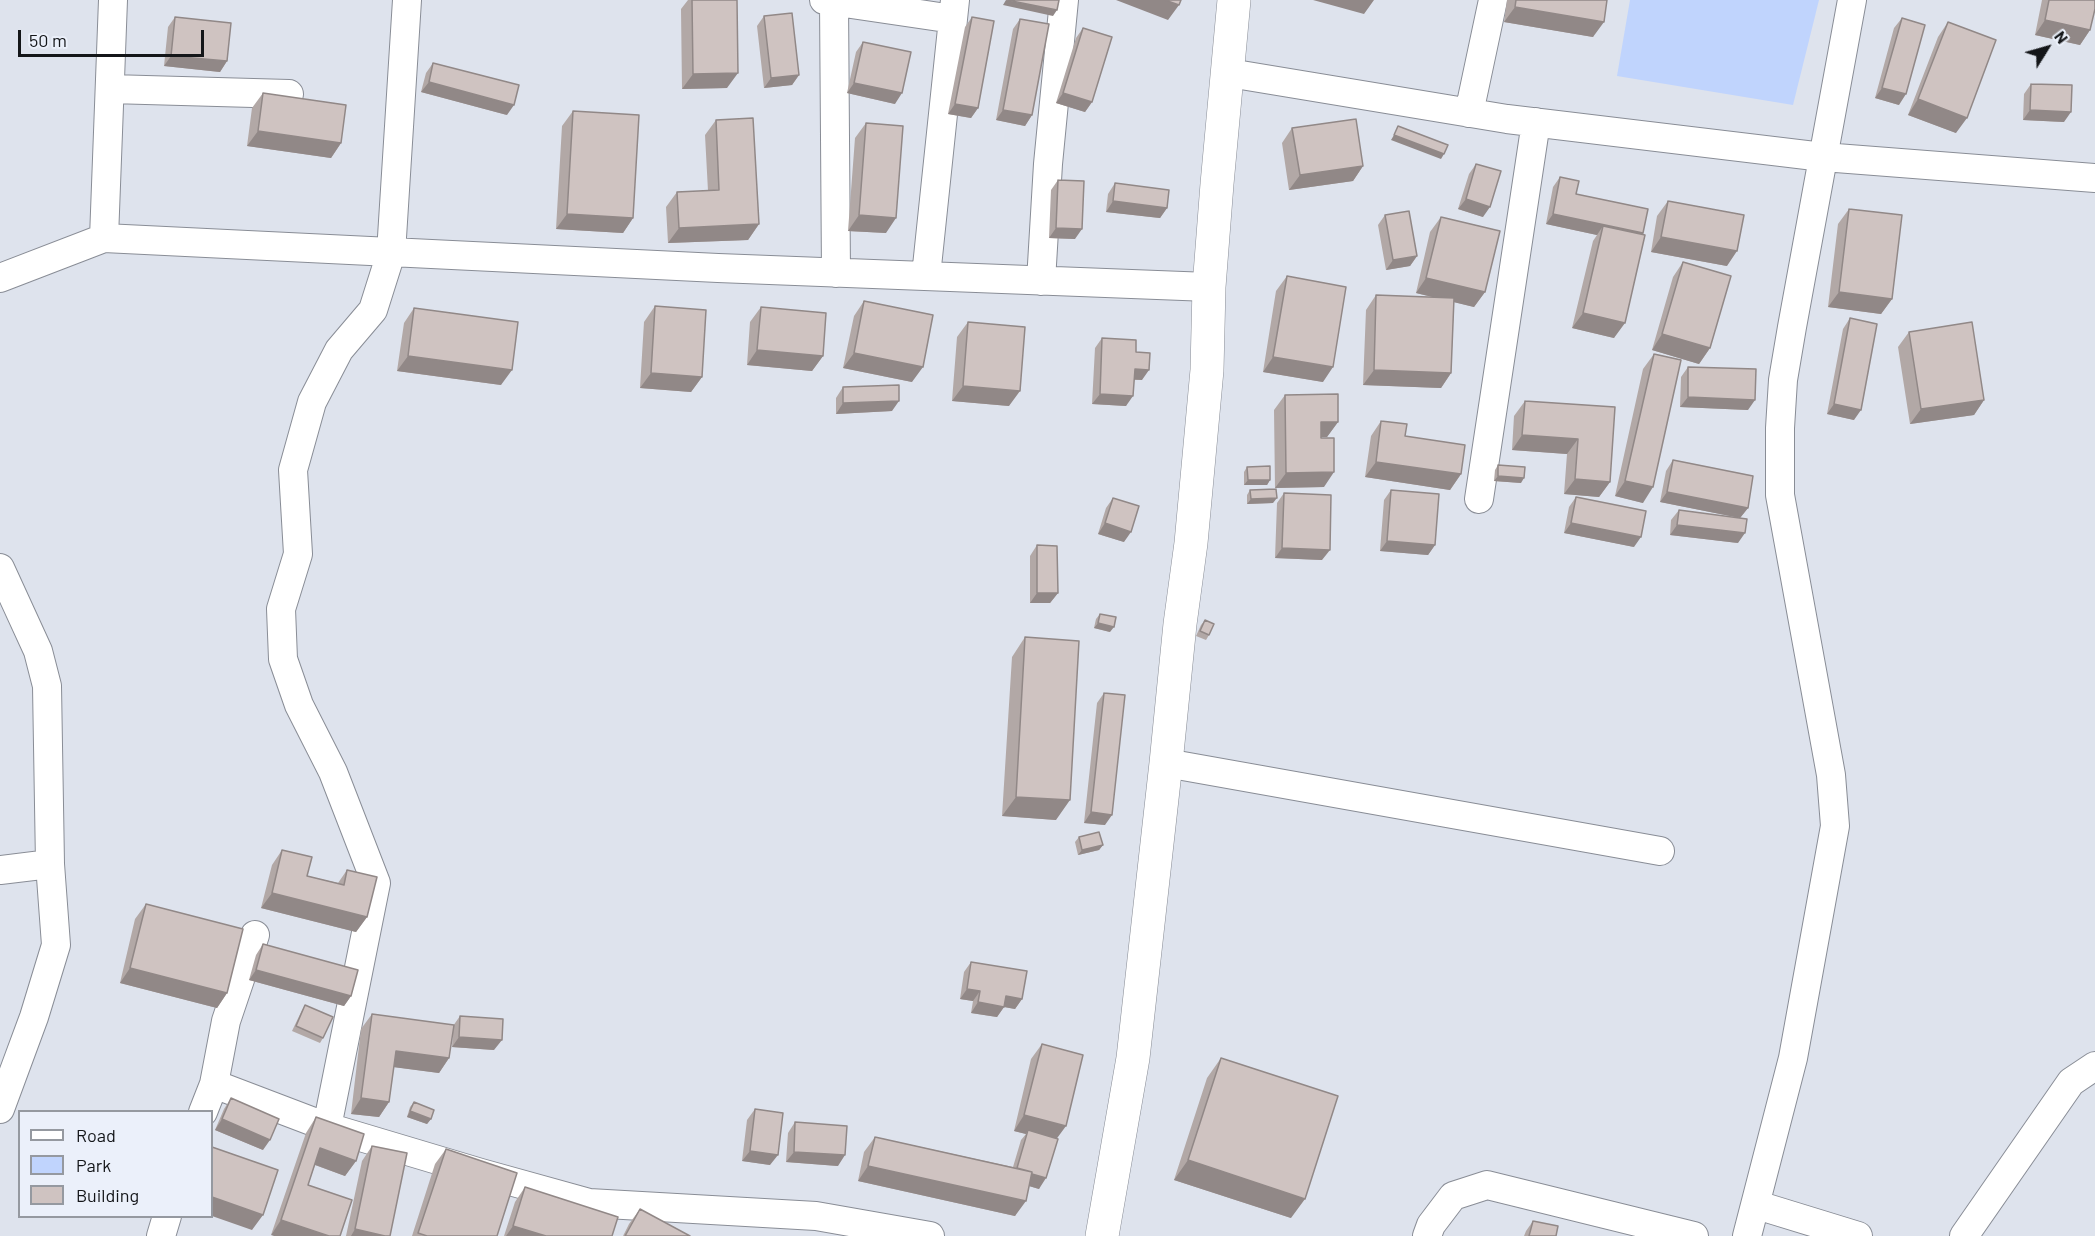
<!DOCTYPE html>
<html>
<head>
<meta charset="utf-8">
<style>
	body { margin:0 }
	#map { position:relative; width:2095px; height:1236px; overflow:hidden; background:#dee3ed; font-family:Barlow,sans-serif }
	canvas { display:block }
	.legend { position:absolute; left:18px; top:1110px; width:195px; height:108px; box-sizing:border-box; background:#ebf0fa; border:2px solid #9599a0; margin:0; padding:8px 10px; list-style:none; font-size:18px; color:#141619 }
	.legend li { display:flex; align-items:center; gap:12px; height:30px }
	.legend b { width:30px; border:2px solid #9599a0 }
	.north { position:absolute; left:2017px; top:18px; width:60px; height:60px; -webkit-text-stroke:4px #ebf0fa; paint-order:stroke; rotate:53deg; font-size:16px; font-weight:700; line-height:24px; text-align:center; color:#141619 }
	.north::after { content:''; display:block; margin:auto; width:21px; height:27px; background:#141619; clip-path:polygon(50% 0,100% 100%,50% 72%,0 100%) }
	.scale { position:absolute; left:18px; top:30px; width:186px; height:27px; box-sizing:border-box; border:3px solid #141619; border-top:0; padding-left:8px; font-size:18px; line-height:21px; white-space:nowrap; color:#141619; -webkit-text-stroke:4px #ebf0fa; paint-order:stroke }
</style>
</head>
<body>
<div id="map">
<canvas width="2095" height="1236"></canvas>
<ul class="legend">
<li><b style="height:8px;background:#fff"></b>Road</li>
<li><b style="height:16px;background:#c0d4fd"></b>Park</li>
<li><b style="height:16px;background:#cfc3c1"></b>Building</li>
</ul>
<div class="north">N</div>
<div class="scale">50 m</div>
</div>
<script>
const g = document.querySelector('canvas').getContext('2d');
g.lineJoin = 'round';
function fill(path, color) { g.fillStyle = color; g.fill(path, 'evenodd'); }
const toPath = rows => new Path2D(rows.map(r => 'M' + r).join(''));
function trace(path, color, width, dash) { g.strokeStyle = color; g.lineWidth = width; g.lineCap = dash ? 'butt' : 'round'; g.setLineDash(dash || []); g.stroke(path); }
fill(toPath([
	[1630,0,1819,0,1793,105,1617,76]
]), '#c0d4fd');
const minor = toPath([
	[824,0,953,19],
	[834,2,836,273],
	[1229,73,1507,119,1823,157,2095,178],
	[110,89,289,94],
	[1469,113,1493,0],
	[104,238,113,0],
	[926,276,955,0],
	[0,278,104,238,718,268,1209,287],
	[1041,281,1048,164,1064,0],
	[1479,499,1536,122],
	[0,568,38,651,47,686,50,864,56,945,34,1017,0,1109],
	[1166,763,1660,851],
	[0,870,50,864],
	[214,1084,327,1127,481,1173,589,1203,816,1216,930,1236],
	[203,1112,214,1084,226,1021,255,935],
	[327,1127,376,883,333,772,299,705,283,659,281,609,298,554,293,470,312,402,339,350,373,310,391,253,407,0],
	[1757,1205,1858,1236],
	[161,1236,167,1216],
	[1427,1236,1431,1225,1453,1196,1487,1185,1694,1236],
	[1747,1236,1793,1058,1835,826,1831,775,1780,495,1780,428,1783,380,1792,327,1852,0],
	[1964,1236,2071,1082,2095,1066]
]);
const tertiary = toPath([
	[1102,1236,1133,1058,1166,763,1180,624,1191,543,1207,370,1209,287,1217,184,1234,0]
]);
trace(minor, '#898d96', 30);
trace(tertiary, '#898d96', 34);
trace(minor, '#fff', 28);
trace(tertiary, '#fff', 33);
fill(toPath([
	[688,0,737,0,727,88,682,89,681,9],
	[1507,0,1607,0,1593,37,1504,22],
	[2042,0,2095,0,2090,30,2080,45,2035,35],
	[764,16,799,75,792,85,764,88,757,26],
	[175,17,227,61,220,72,164,66,168,27],
	[972,17,978,108,971,118,948,114,965,27],
	[1902,18,1899,105,1875,98,1894,28],
	[1020,19,1032,115,1025,126,996,120,1013,29],
	[1948,22,1956,133,1908,115,1938,37],
	[1083,28,1092,102,1085,112,1056,103,1076,38],
	[863,42,895,104,847,93,856,52],
	[433,63,507,115,421,92,426,73],
	[2031,84,2064,122,2023,120,2024,94],
	[263,93,341,143,331,158,247,146,252,108],
	[573,111,633,218,623,233,556,229,562,126],
	[716,120,759,224,748,240,668,243,666,207,677,192,708,191,705,135],
	[866,123,886,233,848,231,855,138],
	[1292,128,1363,166,1353,181,1289,190,1282,143],
	[1476,164,1483,217,1458,209,1469,174],
	[1560,177,1576,194,1643,233,1614,338,1572,328,1593,241,1597,235,1546,224,1553,187],
	[1058,180,1075,239,1049,238,1051,190],
	[1115,183,1167,208,1160,218,1106,212,1108,194],
	[1668,201,1727,266,1651,252,1657,216],
	[1849,209,1892,299,1881,314,1828,307,1838,224],
	[1385,215,1417,256,1410,266,1386,270,1378,225],
	[1441,217,1485,292,1474,307,1454,302,1451,373,1441,388,1363,385,1366,310,1376,295,1432,297,1416,293,1430,232],
	[1683,262,1710,348,1699,364,1652,350,1673,277],
	[1287,276,1323,382,1263,372,1276,291],
	[864,301,912,382,843,368,854,316],
	[655,306,702,377,691,392,640,388,644,322],
	[761,307,823,356,812,371,747,365,750,322],
	[414,308,501,385,397,371,404,323],
	[1850,318,1854,420,1827,414,1843,329],
	[968,322,1009,406,952,401,957,337],
	[1909,332,1984,400,1974,415,1910,424,1898,347],
	[1102,338,1136,352,1142,380,1134,380,1126,406,1092,404,1095,348],
	[1654,354,1643,503,1615,496,1643,369],
	[1688,367,1748,410,1680,407,1681,377],
	[843,387,892,411,836,414,836,398],
	[1285,395,1338,422,1327,437,1321,437,1324,487,1275,488,1274,410],
	[1525,401,1615,407,1610,482,1599,497,1564,494,1567,454,1512,450,1514,416],
	[1381,421,1461,474,1450,490,1365,477,1371,436],
	[1673,460,1748,508,1740,518,1660,502,1666,471],
	[1498,465,1521,483,1494,481,1495,470],
	[1247,467,1270,480,1267,485,1244,485,1244,472],
	[1250,490,1273,503,1247,504,1247,495],
	[1391,490,1435,545,1428,555,1380,551,1384,500],
	[1284,493,1322,560,1275,558,1277,503],
	[1576,497,1634,547,1564,533,1569,507],
	[1113,498,1124,542,1098,534,1106,508],
	[1679,510,1738,543,1670,535,1671,520],
	[1037,545,1058,593,1050,603,1030,603,1030,556],
	[1100,614,1110,632,1094,628,1096,619],
	[1205,620,1209,635,1206,640,1196,636,1201,625],
	[1025,637,1056,820,1002,816,1012,657],
	[1104,693,1105,825,1084,823,1097,703],
	[1079,837,1103,845,1099,850,1078,855,1075,842],
	[282,850,307,876,338,883,347,870,367,917,356,932,261,908,272,865],
	[146,904,227,993,217,1008,120,983,135,919],
	[263,944,351,996,344,1006,249,980,256,955],
	[971,962,1022,999,1015,1009,1004,1007,997,1017,971,1013,973,1001,960,999,964,972],
	[305,1005,323,1038,320,1043,292,1031,302,1010],
	[372,1014,453,1026,460,1016,494,1050,452,1047,453,1031,449,1058,439,1073,394,1067,389,1102,379,1117,351,1114,361,1029],
	[1042,1044,1057,1139,1039,1189,1029,1186,1015,1216,858,1181,864,1152,875,1137,1013,1167,1021,1140,1026,1134,1014,1131,1031,1059],
	[1221,1058,1291,1218,1174,1180,1207,1078],
	[231,1098,263,1150,215,1130,224,1109],
	[414,1102,431,1119,427,1124,407,1117,410,1107],
	[755,1109,770,1165,742,1161,747,1120],
	[316,1117,356,1161,345,1176,315,1165,308,1185,271,1235,306,1133],
	[795,1122,838,1166,786,1162,788,1133],
	[372,1146,390,1236,346,1236,362,1161],
	[446,1149,497,1236,412,1236,435,1164],
	[525,1187,612,1236,504,1236,515,1202],
	[640,1209,690,1236,623,1236,629,1224],
	[1533,1221,1556,1236,1524,1236,1526,1231]
]), '#b2a8a6');
fill(toPath([
	[1006,0,1057,10,1053,16,1003,5],
	[1116,0,1165,0,1179,5,1168,20],
	[1313,0,1374,0,1364,14],
	[1515,7,1604,22,1593,37,1504,22],
	[2045,20,2090,30,2080,45,2035,35],
	[171,56,227,61,220,72,164,66],
	[738,73,727,88,682,89,693,74],
	[799,75,792,85,764,88,771,78],
	[429,82,514,105,507,115,421,92],
	[854,83,902,93,895,104,847,93],
	[1882,88,1906,94,1899,105,1875,98],
	[1063,93,1092,102,1085,112,1056,103],
	[1918,99,1967,118,1956,133,1908,115],
	[955,104,978,108,971,118,948,114],
	[1003,110,1032,115,1025,126,996,120],
	[2030,110,2071,112,2064,122,2023,120],
	[258,131,341,143,331,158,247,146],
	[1394,135,1444,154,1441,159,1391,140],
	[1363,166,1353,181,1289,190,1300,175],
	[1466,199,1490,207,1483,217,1458,209],
	[1113,201,1167,208,1160,218,1106,212],
	[567,214,633,218,623,233,556,229],
	[1553,214,1643,233,1636,243,1603,226,1597,235,1546,224],
	[859,215,896,218,886,233,848,231],
	[759,224,748,240,668,243,679,228],
	[1056,228,1082,229,1075,239,1049,238],
	[1661,237,1737,251,1727,266,1651,252],
	[1417,256,1410,266,1386,270,1393,260],
	[1426,278,1485,292,1474,307,1416,293],
	[1839,292,1892,299,1881,314,1828,307],
	[1583,313,1625,323,1614,338,1572,328],
	[1662,334,1710,348,1699,364,1652,350],
	[757,350,823,356,812,371,747,365],
	[854,353,923,367,912,382,843,368],
	[408,356,512,370,501,385,397,371],
	[1273,357,1333,367,1323,382,1263,372],
	[1135,369,1149,370,1142,380,1128,379],
	[1374,370,1451,373,1441,388,1363,385],
	[651,373,702,377,691,392,640,388],
	[963,386,1020,391,1009,406,952,401],
	[1100,394,1133,396,1126,406,1092,404],
	[1688,397,1755,400,1748,410,1680,407],
	[1984,400,1974,415,1910,424,1921,409],
	[899,401,892,411,836,414,843,403],
	[1834,404,1861,410,1854,420,1827,414],
	[1321,422,1338,422,1327,437,1310,437],
	[1522,435,1578,439,1567,454,1512,450],
	[1376,462,1461,474,1450,490,1365,477],
	[1334,472,1324,487,1275,488,1286,473],
	[1498,476,1524,478,1521,483,1494,481],
	[1575,479,1610,482,1599,497,1564,494],
	[1248,480,1270,480,1267,485,1244,485],
	[1625,481,1653,487,1643,503,1615,496],
	[1667,492,1748,508,1740,518,1660,502],
	[1277,498,1273,503,1247,504,1251,499],
	[1105,523,1131,532,1124,542,1098,534],
	[1571,523,1641,537,1634,547,1564,533],
	[1677,525,1745,533,1738,543,1670,535],
	[1387,541,1435,545,1428,555,1380,551],
	[1282,548,1330,550,1322,560,1275,558],
	[1037,593,1058,593,1050,603,1030,603],
	[1098,623,1114,627,1110,632,1094,628],
	[1016,797,1070,800,1056,820,1002,816],
	[1091,812,1112,815,1105,825,1084,823],
	[1103,845,1099,850,1078,855,1082,850],
	[272,893,367,917,356,932,261,908],
	[130,968,227,993,217,1008,120,983],
	[256,970,351,996,344,1006,249,980],
	[967,989,980,991,973,1001,960,999],
	[1006,996,1022,999,1015,1009,999,1006],
	[978,1002,1004,1007,997,1017,971,1013],
	[459,1037,502,1040,494,1050,452,1047],
	[396,1051,449,1058,439,1073,385,1066],
	[361,1098,389,1102,379,1117,351,1114],
	[410,1111,431,1119,427,1124,407,1117],
	[1024,1115,1066,1126,1055,1141,1028,1130,1026,1134,1014,1131],
	[222,1119,270,1140,263,1150,215,1130],
	[320,1148,356,1161,345,1176,310,1163],
	[750,1151,778,1155,770,1165,742,1161],
	[794,1152,845,1155,838,1166,786,1162],
	[1188,1160,1305,1199,1291,1218,1174,1180],
	[868,1166,1026,1201,1015,1216,858,1181],
	[1016,1170,1046,1178,1039,1189,1009,1180],
	[212,1197,263,1215,252,1230,212,1216],
	[281,1220,329,1236,274,1236,271,1235],
	[513,1226,546,1236,506,1236],
	[355,1229,385,1236,351,1236]
]), '#918887');
const building = toPath([
	[692,0,737,0,738,73,693,74,692,0],
	[1007,0,1059,0,1057,10,1007,0],
	[1165,0,1181,0,1179,5,1165,0],
	[1516,0,1607,0,1604,22,1515,7,1516,0],
	[2049,0,2095,0,2095,9,2090,30,2045,20,2049,0],
	[792,13,799,75,771,78,764,16,792,13],
	[175,17,231,23,227,61,171,56,175,17],
	[972,17,994,21,978,108,955,104,972,17],
	[1902,18,1925,25,1906,94,1882,88,1902,18],
	[1020,19,1049,24,1032,115,1003,110,1020,19],
	[1948,22,1996,40,1967,118,1918,99,1948,22],
	[1083,28,1112,37,1092,102,1063,93,1083,28],
	[863,42,911,52,902,93,854,83,863,42],
	[433,63,519,85,514,105,429,82,433,63],
	[2031,84,2072,85,2071,112,2030,110,2031,84],
	[263,93,346,105,341,143,258,131,263,93],
	[573,111,639,115,633,218,567,214,573,111],
	[753,118,759,224,679,228,677,192,719,190,716,120,753,118],
	[1356,119,1363,166,1300,175,1292,128,1356,119],
	[866,123,903,126,896,218,859,215,866,123],
	[1398,126,1448,145,1444,154,1394,135,1398,126],
	[1476,164,1501,171,1490,207,1466,199,1476,164],
	[1560,177,1579,181,1576,194,1648,209,1643,233,1553,214,1560,177],
	[1058,180,1084,181,1082,229,1056,228,1058,180],
	[1115,183,1169,190,1167,208,1113,201,1115,183],
	[1668,201,1744,215,1737,251,1661,237,1668,201],
	[1849,209,1902,215,1892,299,1839,292,1849,209],
	[1409,211,1417,256,1393,260,1385,215,1409,211],
	[1441,217,1500,231,1485,292,1426,278,1441,217],
	[1603,226,1645,235,1625,323,1583,313,1603,226],
	[1683,262,1731,276,1710,348,1662,334,1683,262],
	[1287,276,1346,287,1333,367,1273,357,1287,276],
	[1376,295,1454,298,1451,373,1374,370,1376,295],
	[864,301,933,315,923,367,854,353,864,301],
	[655,306,706,310,702,377,651,373,655,306],
	[761,307,826,313,823,356,757,350,761,307],
	[414,308,518,322,512,370,408,356,414,308],
	[1850,318,1877,324,1861,410,1834,404,1850,318],
	[968,322,1025,327,1020,391,963,386,968,322],
	[1972,322,1984,400,1921,409,1909,332,1972,322],
	[1102,338,1136,340,1136,352,1150,353,1149,370,1135,369,1133,396,1100,394,1102,338],
	[1654,354,1681,360,1653,487,1625,481,1654,354],
	[1688,367,1756,369,1755,400,1688,397,1688,367],
	[899,385,899,401,843,403,843,387,899,385],
	[1338,394,1338,422,1321,422,1321,438,1334,438,1334,472,1286,473,1285,395,1338,394],
	[1525,401,1615,407,1610,482,1575,479,1578,439,1522,435,1525,401],
	[1381,421,1407,424,1405,436,1465,445,1461,474,1376,462,1381,421],
	[1673,460,1753,476,1748,508,1667,492,1673,460],
	[1498,465,1525,467,1524,478,1498,476,1498,465],
	[1270,466,1270,480,1248,480,1247,467,1270,466],
	[1276,489,1277,498,1251,499,1250,490,1276,489],
	[1391,490,1439,494,1435,545,1387,541,1391,490],
	[1284,493,1331,495,1330,550,1282,548,1284,493],
	[1576,497,1646,511,1641,537,1571,523,1576,497],
	[1113,498,1139,506,1131,532,1105,523,1113,498],
	[1679,510,1747,519,1745,533,1677,525,1679,510],
	[1037,545,1057,546,1058,593,1037,593,1037,545],
	[1100,614,1116,617,1114,627,1098,623,1100,614],
	[1205,620,1214,624,1209,635,1200,631,1205,620],
	[1025,637,1079,641,1070,800,1016,797,1025,637],
	[1104,693,1125,695,1112,815,1091,812,1104,693],
	[1099,832,1103,845,1082,850,1079,837,1099,832],
	[282,850,312,857,307,876,344,885,347,870,377,877,367,917,272,893,282,850],
	[146,904,243,929,227,993,130,968,146,904],
	[263,944,358,970,351,996,256,970,263,944],
	[971,962,1027,971,1022,999,1006,996,1004,1007,978,1002,980,991,967,989,971,962],
	[305,1005,333,1017,323,1038,296,1026,305,1005],
	[372,1014,454,1025,449,1058,396,1051,389,1102,361,1098,372,1014],
	[460,1016,503,1019,502,1040,459,1037,460,1016],
	[1042,1044,1083,1055,1066,1126,1024,1115,1042,1044],
	[1221,1058,1338,1096,1305,1199,1188,1160,1221,1058],
	[231,1098,279,1119,270,1140,222,1119,231,1098],
	[414,1102,434,1110,431,1119,410,1111,414,1102],
	[755,1109,783,1113,778,1155,750,1151,755,1109],
	[316,1117,364,1134,356,1161,320,1148,308,1185,352,1200,340,1236,329,1236,281,1220,316,1117],
	[795,1122,847,1126,845,1155,794,1152,795,1122],
	[1028,1130,1058,1139,1046,1178,1032,1174,1032,1172,1017,1168,1028,1130],
	[875,1137,1032,1172,1026,1201,868,1166,875,1137],
	[372,1146,407,1153,390,1236,385,1236,355,1229,372,1146],
	[212,1147,278,1170,263,1215,212,1197,212,1147],
	[446,1149,517,1173,497,1236,427,1236,418,1233,446,1149],
	[525,1187,618,1217,612,1236,546,1236,513,1226,525,1187],
	[640,1209,690,1236,625,1236,640,1209],
	[1533,1221,1558,1226,1556,1236,1529,1236,1533,1221]
]);
fill(building, '#cfc3c1');
trace(building, '#918887', 1.5);
</script>
</body>
</html>
